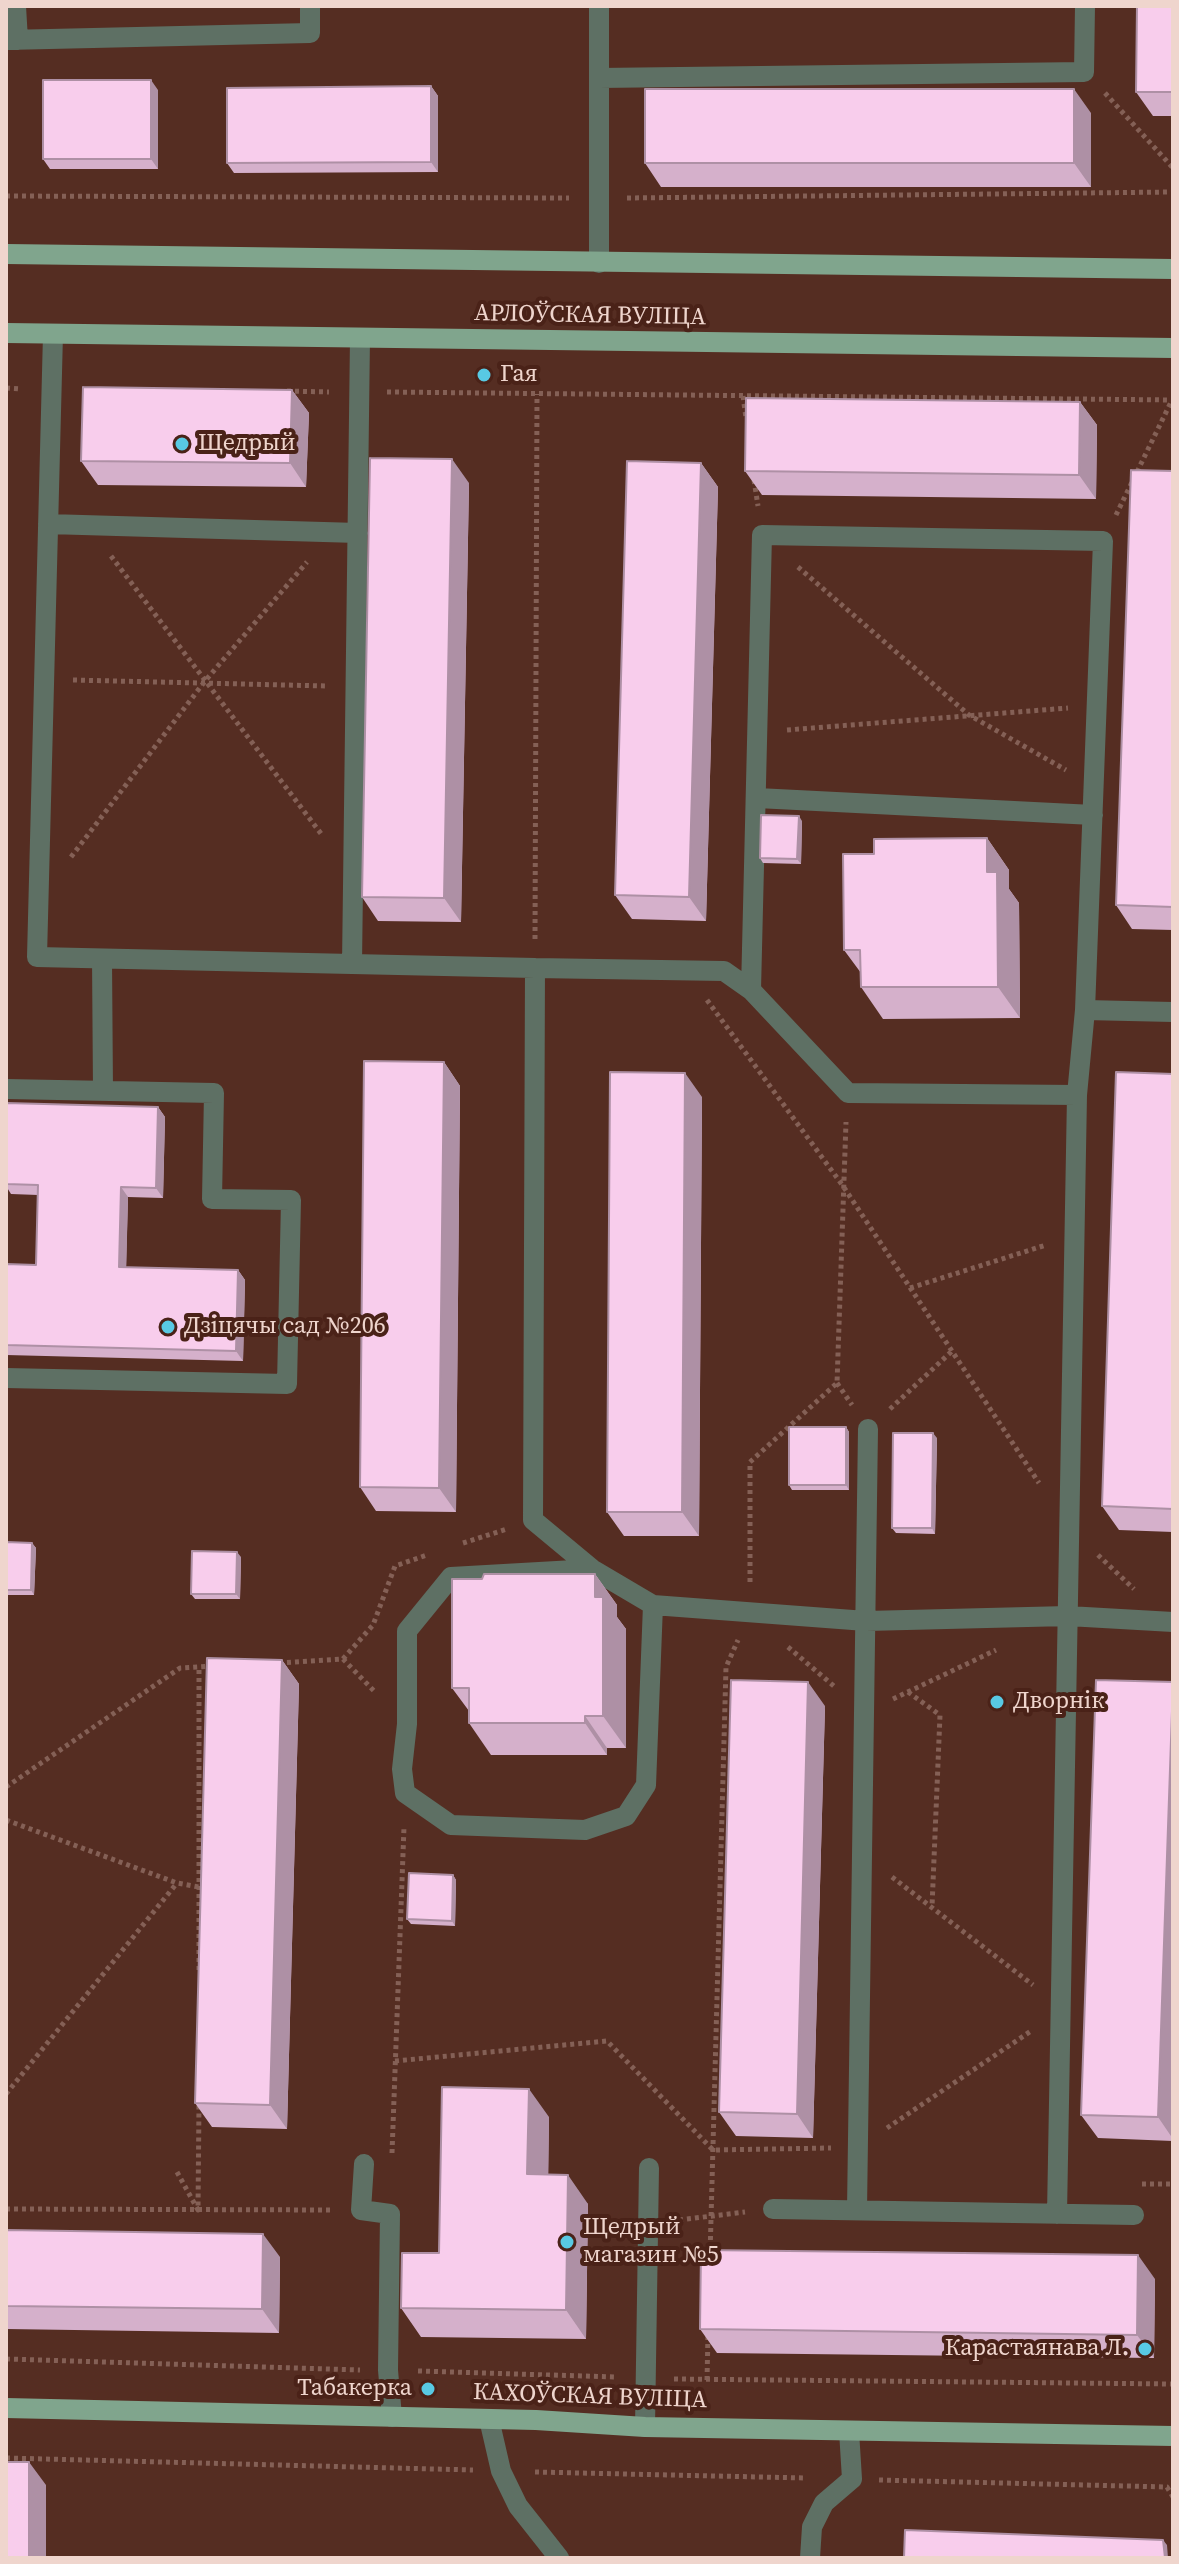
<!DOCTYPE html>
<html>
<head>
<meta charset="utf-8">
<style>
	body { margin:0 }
	#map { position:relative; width:1179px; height:2564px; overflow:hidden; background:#552d22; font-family:"Source Serif 4",serif }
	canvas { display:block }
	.frame { position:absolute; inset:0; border:8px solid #efd5cd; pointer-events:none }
</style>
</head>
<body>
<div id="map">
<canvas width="1179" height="2564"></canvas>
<div class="frame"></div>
</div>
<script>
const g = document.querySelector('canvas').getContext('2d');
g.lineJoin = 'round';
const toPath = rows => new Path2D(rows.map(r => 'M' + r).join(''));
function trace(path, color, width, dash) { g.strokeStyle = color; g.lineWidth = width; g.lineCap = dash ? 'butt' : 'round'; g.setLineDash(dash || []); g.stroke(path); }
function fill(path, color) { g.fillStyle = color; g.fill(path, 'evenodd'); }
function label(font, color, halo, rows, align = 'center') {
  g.font = font + ' "Source Serif 4",serif'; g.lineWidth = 8; g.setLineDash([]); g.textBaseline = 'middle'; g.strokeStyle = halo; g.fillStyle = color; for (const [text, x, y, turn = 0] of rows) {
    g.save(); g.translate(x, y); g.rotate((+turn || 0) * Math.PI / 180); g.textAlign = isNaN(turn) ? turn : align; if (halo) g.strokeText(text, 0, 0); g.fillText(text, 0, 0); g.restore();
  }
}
trace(toPath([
	[1105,93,1173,168],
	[6,196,569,198],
	[627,198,1173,192],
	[6,388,21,389],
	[287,391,329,392],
	[387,392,1173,400],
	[743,396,746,418],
	[754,480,758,506],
	[1116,515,1172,400],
	[111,556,322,835],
	[798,567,969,715,1066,770],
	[73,680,327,686],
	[787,730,1068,708],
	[71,857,205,681,307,562],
	[535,939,537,394],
	[707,1000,843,1186,1039,1483],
	[910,1288,1046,1245],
	[837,1383,852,1405],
	[890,1409,952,1351],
	[463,1543,507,1529],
	[1098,1555,1134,1589],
	[750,1582,750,1462,837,1383,846,1122],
	[788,1647,835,1687],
	[343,1659,373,1625,395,1566,427,1555],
	[279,1663,343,1659,375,1692],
	[908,1692,940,1715,932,1907],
	[893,1699,996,1650],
	[6,1787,180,1668,213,1666],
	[6,1820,177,1883,199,1887],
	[892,1877,1033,1985],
	[199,1970,199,1667],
	[395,2061,607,2041,713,2150,831,2148],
	[6,2094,177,1883],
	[887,2128,1031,2031],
	[392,2153,404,1827],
	[177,2172,198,2210,199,2104],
	[1142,2184,1173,2184],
	[6,2209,333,2210],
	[679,2220,745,2212],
	[710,2256,726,1667,738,1640],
	[6,2359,360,2370],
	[418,2371,616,2377],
	[674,2379,1173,2384],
	[707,2380,708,2334],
	[6,2458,473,2470],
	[535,2472,805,2478],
	[879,2480,1167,2487,1173,2497]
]), '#846056', 5, [4, 4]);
trace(toPath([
	[16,6,18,40],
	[599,6,599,78],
	[6,40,310,33,310,6],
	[599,263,599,78,1084,72,1085,6],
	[53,334,37,957,352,964,360,338],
	[48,524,358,533],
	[757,798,1093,815],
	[102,959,103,1091],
	[352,964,535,968,533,1520,592,1569,653,1605,866,1621,1068,1616,1173,1622],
	[535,968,724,971,751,990,848,1093,1077,1095,1085,1010,1103,541,762,535,751,990],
	[1085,1010,1173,1012],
	[6,1089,214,1093,212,1199,291,1200,287,1384,6,1378],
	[592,1569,451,1577,407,1631,407,1724,402,1769,405,1793,451,1825,585,1830,626,1816,646,1785,653,1605],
	[364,2164,361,2210,390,2214,388,2370,392,2417],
	[773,2209,1134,2215],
	[857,2210,868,1429],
	[1057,2214,1077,1095],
	[489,2419,501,2471,518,2506,559,2558],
	[645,2427,649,2168],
	[810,2558,812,2527,824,2503,852,2479,849,2431]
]), '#5e7064', 20);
trace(toPath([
	[6,254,1173,269],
	[6,333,1173,348],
	[6,2408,536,2420,645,2427,1173,2436]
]), '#80a58d', 20);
fill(toPath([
	[1173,6,1173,116,1153,116,1136,92],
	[431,86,438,96,438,172,234,173,227,163],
	[158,90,158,169,50,169,43,159],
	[1091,113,1091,187,661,187,645,163],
	[292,390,309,413,306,487,98,485,81,461],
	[1080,402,1097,425,1096,499,762,495,745,471],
	[701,463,718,487,706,921,632,919,615,895],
	[1173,471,1173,930,1132,929,1116,905],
	[469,483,461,922,378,921,362,897],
	[802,821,801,864,763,863,760,858],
	[987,838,1009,870,1009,889,1019,903,1020,1018,883,1019,861,987,861,973,844,950,874,854],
	[444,1062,460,1086,456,1512,376,1511,360,1487],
	[1173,1074,1173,1532,1119,1530,1102,1506],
	[702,1097,699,1536,624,1536,607,1512],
	[6,1103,158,1107,165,1117,163,1198,128,1197,126,1267,238,1270,245,1280,243,1361,6,1355,6,1264,36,1265,38,1195,11,1194,6,1186],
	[846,1427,849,1432,849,1490,792,1490,789,1485],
	[937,1438,935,1534,896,1533,892,1528],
	[6,1542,32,1543,36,1548,34,1595,6,1595],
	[241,1557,240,1599,195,1599,191,1594],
	[595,1574,617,1605,617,1617,626,1629,626,1748,607,1748,607,1755,491,1755,469,1723,469,1711,452,1688,482,1579],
	[282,1660,299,1684,287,2129,212,2127,195,2103],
	[1173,1682,1173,2141,1098,2138,1081,2115],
	[825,1706,813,2138,736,2136,719,2112],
	[453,1875,456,1880,455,1926,411,1924,407,1919],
	[549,2117,548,2175,588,2204,586,2339,421,2337,401,2308,439,2253],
	[6,2230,280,2257,279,2333,6,2329],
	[1155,2279,1154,2358,717,2353,700,2329]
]), '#d5b0cb');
fill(toPath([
	[151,80,158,90,158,169,151,159],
	[431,86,438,96,438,172,431,162],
	[1074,89,1091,113,1091,187,1074,163],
	[292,390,309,413,306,487,290,463],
	[1080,402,1097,425,1096,499,1079,475],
	[452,459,469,483,461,922,444,898],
	[701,463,718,487,706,921,689,897],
	[799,816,802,821,801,864,797,859],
	[987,838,1009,870,1009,889,1019,903,1020,1018,998,987,987,872],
	[444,1062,460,1086,456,1512,439,1488],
	[685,1073,702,1097,699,1536,682,1512],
	[158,1107,165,1117,163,1198,156,1188],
	[121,1187,128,1197,126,1277,119,1267],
	[238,1270,245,1280,243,1361,236,1351],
	[846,1427,849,1432,849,1490,846,1485],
	[933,1433,937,1438,935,1534,932,1528],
	[32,1543,36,1548,34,1595,31,1590],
	[237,1552,241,1557,240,1599,236,1594],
	[595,1574,617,1605,617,1617,626,1629,626,1748,603,1716,595,1597],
	[282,1660,299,1684,287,2129,270,2105],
	[808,1682,825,1706,813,2138,797,2114],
	[1173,1692,1173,2139,1158,2117],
	[585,1716,607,1748,607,1755,585,1723],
	[453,1875,456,1880,455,1926,452,1921],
	[529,2089,549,2117,548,2203,527,2174],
	[568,2175,588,2204,586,2339,566,2310],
	[263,2234,280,2257,279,2333,262,2309],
	[1138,2255,1155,2279,1154,2358,1137,2335],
	[29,2462,46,2485,46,2558,29,2558],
	[1163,2540,1167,2545,1168,2558,1165,2558]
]), '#ae90a5');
const building = toPath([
	[1137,6,1173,6,1173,92,1136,92,1137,6],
	[43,80,151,80,151,159,43,159,43,80],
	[431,86,431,162,227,163,227,88,431,86],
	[645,89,1074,89,1074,163,645,163,645,89],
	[83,387,292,390,290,463,81,461,83,387],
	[746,398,1080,402,1079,475,745,471,746,398],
	[370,458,452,459,444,898,362,897,370,458],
	[627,461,701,463,689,897,615,895,627,461],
	[1131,470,1173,471,1173,907,1116,905,1131,470],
	[761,815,799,816,797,859,760,858,761,815],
	[987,838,987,872,997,872,998,987,861,987,860,950,844,950,843,854,874,854,874,839,987,838],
	[364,1061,444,1062,439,1488,360,1487,364,1061],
	[610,1072,685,1073,682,1512,607,1512,610,1072],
	[1116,1072,1173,1074,1173,1509,1102,1506,1116,1072],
	[6,1103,158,1107,156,1188,121,1187,119,1267,238,1270,236,1351,6,1345,6,1264,36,1265,38,1185,6,1184,6,1103],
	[789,1427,846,1427,846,1485,789,1485,789,1427],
	[893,1433,933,1433,932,1528,892,1528,893,1433],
	[6,1542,32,1543,31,1590,6,1590,6,1542],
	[192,1551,237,1552,236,1594,191,1594,192,1551],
	[484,1574,595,1574,595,1597,603,1597,603,1716,585,1716,585,1723,469,1723,469,1688,452,1688,452,1579,482,1579,484,1574],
	[207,1658,282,1660,270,2105,195,2103,207,1658],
	[731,1680,808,1682,797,2114,719,2112,731,1680],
	[1096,1680,1173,1682,1158,2117,1081,2115,1096,1680],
	[409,1873,453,1875,452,1921,407,1919,409,1873],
	[442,2087,529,2089,527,2174,568,2175,566,2310,401,2308,402,2253,439,2253,442,2087],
	[6,2230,263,2234,262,2309,6,2306,6,2230],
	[701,2250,1138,2255,1137,2335,700,2329,701,2250],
	[6,2462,29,2462,29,2558,6,2558,6,2462],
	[905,2530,1163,2540,1165,2558,904,2558,905,2530]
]);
fill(building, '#f8cdec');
trace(building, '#ae90a5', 2);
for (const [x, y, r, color] of [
	[484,375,8,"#58c9e3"],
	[182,444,8,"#58c9e3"],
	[168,1327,8,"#58c9e3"],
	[997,1702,8,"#58c9e3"],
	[567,2242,8,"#58c9e3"],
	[1145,2349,8,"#58c9e3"],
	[428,2389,8,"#58c9e3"]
]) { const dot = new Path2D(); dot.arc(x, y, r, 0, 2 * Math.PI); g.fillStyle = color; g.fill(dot); trace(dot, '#4a2218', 3); }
label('24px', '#efd5cd', '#4a2218', [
	["АРЛОЎСКАЯ ВУЛІЦА",590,316,1],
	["КАХОЎСКАЯ ВУЛІЦА",590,2397,2]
]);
label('24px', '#efd5cd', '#4a2218', [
	["Гая",500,375],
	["Щедрый",198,444],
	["Дзіцячы сад №206",184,1327],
	["Дворнік",1013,1702],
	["Щедрый",583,2228],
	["магазин №5",583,2256],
	["Карастаянава Л.",1129,2349,"right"],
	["Табакерка",412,2389,"right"]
], 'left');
</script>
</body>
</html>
